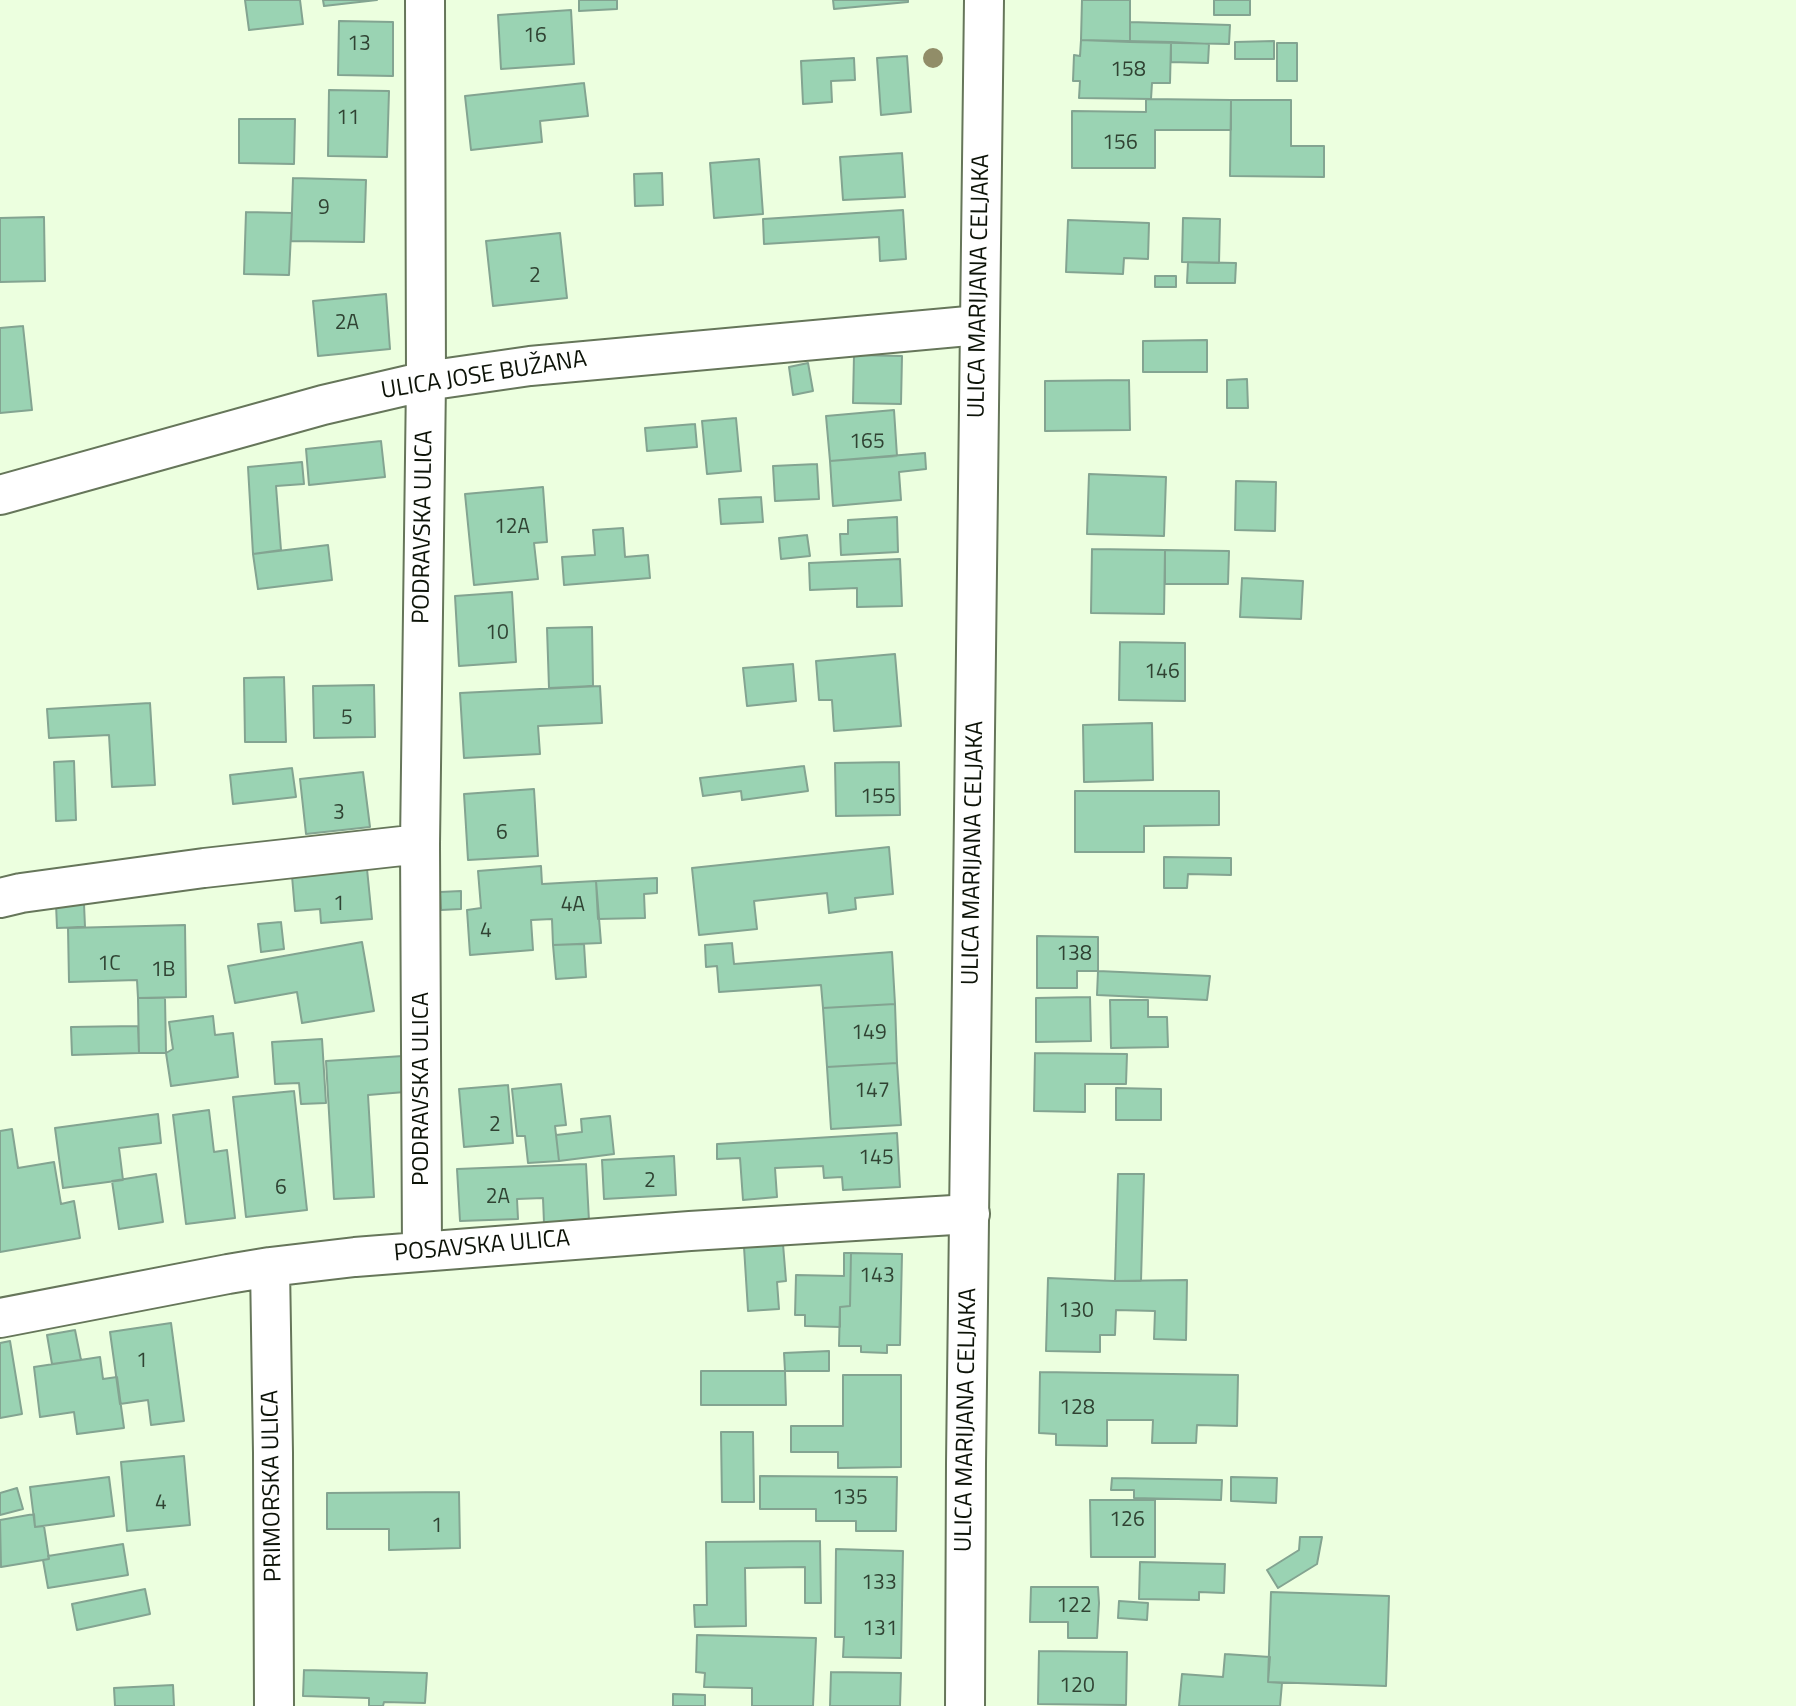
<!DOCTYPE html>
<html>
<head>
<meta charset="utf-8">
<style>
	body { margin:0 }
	canvas { display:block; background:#ecffdf }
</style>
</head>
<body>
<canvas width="1796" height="1706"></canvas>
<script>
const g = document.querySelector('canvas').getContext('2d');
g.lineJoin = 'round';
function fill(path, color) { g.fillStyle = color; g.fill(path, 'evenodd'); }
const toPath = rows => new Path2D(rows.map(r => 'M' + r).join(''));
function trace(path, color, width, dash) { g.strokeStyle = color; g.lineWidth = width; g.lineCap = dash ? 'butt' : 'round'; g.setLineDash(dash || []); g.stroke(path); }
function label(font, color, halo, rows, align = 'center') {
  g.font = font + ' "Titillium Web",sans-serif'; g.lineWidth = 7; g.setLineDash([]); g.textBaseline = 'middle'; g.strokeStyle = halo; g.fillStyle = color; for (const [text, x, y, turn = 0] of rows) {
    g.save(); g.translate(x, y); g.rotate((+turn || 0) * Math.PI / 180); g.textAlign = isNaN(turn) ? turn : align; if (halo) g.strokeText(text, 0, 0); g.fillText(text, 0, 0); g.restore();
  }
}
const building = toPath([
	[245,0,300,0,303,24,249,30,245,0],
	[323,0,377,0,324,6,323,0],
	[579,0,617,0,617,9,579,11,579,0],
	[833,0,908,0,908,2,834,9,833,0],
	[1082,0,1130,0,1130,42,1081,40,1082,0],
	[1214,0,1250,0,1250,15,1214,15,1214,0],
	[571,10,574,64,501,69,498,15,571,10],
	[339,21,393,22,393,76,338,75,339,21],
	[1130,22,1230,25,1229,44,1130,42,1130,22],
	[1081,40,1171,42,1170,83,1152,83,1151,99,1079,98,1080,81,1073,81,1074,55,1080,56,1081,40],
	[1274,41,1274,59,1235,59,1235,42,1274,41],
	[1171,42,1209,44,1208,63,1171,62,1171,42],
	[1277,43,1297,43,1297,81,1277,81,1277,43],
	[907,56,911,112,881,115,877,58,907,56],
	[854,58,855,80,831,81,832,102,803,104,801,61,854,58],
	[584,83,588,116,540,121,542,142,471,150,465,96,584,83],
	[329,90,389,91,387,157,328,156,329,90],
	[1146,99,1231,100,1231,130,1155,130,1155,168,1072,168,1072,111,1146,112,1146,99],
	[1231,100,1291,100,1291,146,1324,146,1324,177,1230,176,1231,100],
	[239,119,295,119,294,164,239,163,239,119],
	[902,153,905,197,843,200,840,157,902,153],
	[759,159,763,214,714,218,710,163,759,159],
	[662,173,663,205,635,206,634,174,662,173],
	[293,178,366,180,364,242,291,241,293,178],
	[903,210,906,259,880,261,879,237,764,244,763,219,903,210],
	[246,212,292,213,289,275,244,274,246,212],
	[44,217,45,281,0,282,0,218,44,217],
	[1183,218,1220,219,1219,263,1182,262,1183,218],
	[1068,220,1149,223,1148,259,1124,258,1123,274,1066,272,1068,220],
	[560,233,567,298,493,306,486,241,560,233],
	[1188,262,1236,263,1235,283,1187,283,1188,262],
	[1155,276,1176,276,1176,287,1155,287,1155,276],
	[386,294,390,349,318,356,313,301,386,294],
	[23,326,32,410,0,413,0,328,23,326],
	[1207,340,1207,372,1143,372,1143,341,1207,340],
	[854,355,902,356,901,404,853,403,854,355],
	[808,363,813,391,793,395,789,367,808,363],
	[1247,379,1248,408,1227,408,1227,380,1247,379],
	[1129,380,1130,430,1045,431,1045,381,1129,380],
	[894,410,897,456,830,461,826,416,894,410],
	[736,418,741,471,707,474,702,421,736,418],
	[695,424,697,447,647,451,645,428,695,424],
	[381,441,385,477,309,485,306,449,381,441],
	[925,453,926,469,899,472,901,500,833,506,830,461,925,453],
	[302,462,304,484,276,486,281,550,253,554,248,467,302,462],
	[817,464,819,499,775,501,773,466,817,464],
	[1089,474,1166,477,1164,536,1087,534,1089,474],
	[1236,481,1276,482,1275,531,1235,530,1236,481],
	[543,487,547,542,534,543,538,579,474,585,465,494,543,487],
	[761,497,763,522,721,524,719,499,761,497],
	[897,517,898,552,841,555,840,534,848,534,848,520,897,517],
	[623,528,625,557,648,555,650,578,564,585,562,557,595,555,593,530,623,528],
	[807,535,810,556,781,559,779,538,807,535],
	[328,545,332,580,258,589,253,554,328,545],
	[1092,549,1165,550,1164,614,1091,613,1092,549],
	[1165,550,1229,551,1228,584,1165,584,1165,550],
	[900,559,902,606,857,607,857,588,810,590,809,563,900,559],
	[1242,578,1303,581,1301,619,1240,617,1242,578],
	[512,592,516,662,459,666,455,596,512,592],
	[592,627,593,686,549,688,547,628,592,627],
	[1120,642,1185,643,1185,701,1119,700,1120,642],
	[895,654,901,726,834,731,832,700,819,700,816,661,895,654],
	[793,664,796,701,747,706,743,668,793,664],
	[284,677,286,742,245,742,244,678,284,677],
	[374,685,375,737,314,738,313,686,374,685],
	[600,686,602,723,538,726,540,754,464,758,460,693,600,686],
	[150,703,155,785,112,787,109,735,49,738,47,709,150,703],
	[1152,723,1153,780,1084,782,1083,725,1152,723],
	[74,761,76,820,56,821,54,762,74,761],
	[899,762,900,815,836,816,835,763,899,762],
	[804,766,808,791,742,800,741,791,703,796,700,778,804,766],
	[292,768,296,797,233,804,230,775,292,768],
	[363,772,370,827,306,834,300,779,363,772],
	[534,789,538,856,468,860,464,794,534,789],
	[1075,791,1219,791,1219,825,1144,826,1144,852,1075,852,1075,791],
	[889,847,893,894,855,898,856,909,829,913,827,893,754,901,757,929,699,935,692,868,889,847],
	[1164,857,1231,858,1231,875,1188,874,1187,888,1164,888,1164,857],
	[541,866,542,884,596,881,601,943,553,945,552,919,531,920,533,950,470,955,467,910,481,908,478,871,541,866],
	[367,869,372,919,321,923,320,909,295,911,292,876,367,869],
	[657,878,657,893,644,894,645,918,598,919,596,881,657,878],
	[461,891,461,909,441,910,440,892,461,891],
	[56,904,84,904,85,927,57,928,56,904],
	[281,922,284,949,261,952,258,924,281,922],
	[185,925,186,997,138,998,137,980,69,982,68,928,185,925],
	[1037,936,1098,937,1098,971,1077,971,1077,988,1037,988,1037,936],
	[362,942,374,1011,302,1023,297,992,235,1003,228,966,362,942],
	[732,943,734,964,892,952,895,1004,823,1008,821,985,719,992,717,966,706,967,705,945,732,943],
	[584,944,586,977,556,979,553,945,584,944],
	[1098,971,1210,976,1207,1000,1097,995,1098,971],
	[1090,997,1091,1041,1036,1042,1036,998,1090,997],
	[138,998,165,998,166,1053,139,1053,138,998],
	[1110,1000,1148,1000,1148,1017,1167,1017,1168,1047,1111,1048,1110,1000],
	[895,1004,897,1063,827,1067,823,1008,895,1004],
	[213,1016,215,1035,233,1033,238,1077,171,1086,166,1053,173,1049,169,1022,213,1016],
	[138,1026,139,1053,72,1055,71,1027,138,1026],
	[322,1039,326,1103,301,1104,299,1083,275,1084,272,1042,322,1039],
	[1035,1053,1127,1054,1126,1084,1085,1084,1085,1112,1034,1111,1035,1053],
	[403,1056,405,1092,368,1095,374,1197,334,1199,326,1061,403,1056],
	[897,1063,901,1125,831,1129,827,1067,897,1063],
	[561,1084,566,1125,555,1126,559,1161,528,1163,525,1136,517,1136,512,1089,561,1084],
	[508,1085,513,1143,464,1147,459,1089,508,1085],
	[1116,1088,1161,1089,1161,1120,1116,1120,1116,1088],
	[294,1091,307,1210,246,1217,233,1097,294,1091],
	[209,1110,214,1152,227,1150,235,1218,186,1224,173,1115,209,1110],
	[158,1114,161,1143,119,1148,123,1180,63,1188,55,1128,158,1114],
	[610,1116,614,1154,559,1161,556,1135,582,1132,581,1119,610,1116],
	[12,1129,18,1168,54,1162,61,1204,74,1201,80,1238,0,1252,0,1131,12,1129],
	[897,1133,900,1187,843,1190,842,1177,824,1178,823,1166,775,1168,777,1197,743,1200,740,1158,717,1159,717,1144,897,1133],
	[674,1156,676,1195,604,1199,602,1160,674,1156],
	[586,1164,589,1221,544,1223,543,1198,517,1199,518,1219,460,1221,457,1169,586,1164],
	[156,1174,163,1222,119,1229,112,1181,156,1174],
	[1118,1174,1144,1174,1141,1281,1115,1281,1118,1174],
	[783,1244,786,1281,777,1282,779,1309,748,1311,744,1247,783,1244],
	[844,1253,851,1253,850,1306,840,1307,840,1327,805,1326,805,1315,795,1315,796,1275,844,1276,844,1253],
	[851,1253,902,1254,900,1345,887,1345,887,1353,861,1352,861,1346,839,1346,840,1307,850,1306,851,1253],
	[1048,1278,1115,1281,1187,1280,1186,1340,1154,1339,1155,1311,1116,1310,1115,1335,1100,1335,1100,1352,1046,1351,1048,1278],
	[171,1323,184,1421,151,1425,148,1400,120,1404,110,1332,171,1323],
	[75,1330,81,1360,52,1364,47,1335,75,1330],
	[10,1341,22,1414,0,1418,0,1343,10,1341],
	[829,1351,829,1371,785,1371,784,1353,829,1351],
	[100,1357,103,1379,117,1377,124,1428,77,1434,74,1412,40,1417,34,1367,100,1357],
	[701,1371,785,1371,786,1405,701,1405,701,1371],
	[1040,1372,1238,1375,1237,1426,1197,1425,1196,1443,1152,1443,1153,1420,1107,1420,1107,1446,1056,1445,1056,1434,1039,1433,1040,1372],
	[843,1375,901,1375,901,1467,838,1468,838,1452,791,1452,791,1426,843,1426,843,1375],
	[721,1432,753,1432,754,1502,722,1502,721,1432],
	[184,1456,190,1525,127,1531,121,1462,184,1456],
	[760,1476,897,1477,896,1531,856,1531,856,1521,816,1521,816,1509,760,1509,760,1476],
	[109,1477,114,1516,35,1527,30,1487,109,1477],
	[1231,1477,1277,1478,1276,1503,1231,1501,1231,1477],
	[1112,1478,1222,1480,1221,1500,1134,1498,1134,1490,1111,1490,1112,1478],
	[17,1488,23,1509,0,1515,0,1493,17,1488],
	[459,1492,460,1548,389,1550,389,1529,327,1529,327,1493,459,1492],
	[1090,1500,1155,1500,1155,1557,1091,1557,1090,1500],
	[34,1514,35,1527,44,1526,49,1559,1,1567,0,1520,34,1514],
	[1300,1537,1322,1537,1317,1564,1278,1588,1267,1570,1299,1550,1300,1537],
	[820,1541,821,1603,805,1603,805,1567,745,1568,746,1626,695,1627,694,1605,707,1605,706,1542,820,1541],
	[123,1544,128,1575,48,1588,43,1560,49,1559,48,1556,123,1544],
	[836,1549,903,1551,901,1658,843,1657,844,1637,835,1637,836,1549],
	[1140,1562,1225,1564,1224,1593,1199,1592,1199,1600,1139,1599,1140,1562],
	[1031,1587,1098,1587,1099,1603,1097,1638,1068,1638,1068,1622,1030,1622,1031,1587],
	[145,1589,150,1614,77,1630,72,1604,145,1589],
	[1271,1592,1389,1596,1386,1686,1268,1682,1271,1592],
	[1119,1601,1148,1603,1147,1620,1118,1618,1119,1601],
	[697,1635,816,1638,813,1706,752,1706,752,1688,704,1687,705,1673,696,1672,697,1635],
	[1039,1651,1127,1652,1126,1705,1038,1704,1039,1651],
	[1225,1654,1270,1657,1268,1682,1282,1683,1280,1706,1179,1706,1182,1674,1223,1677,1225,1654],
	[304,1670,427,1673,425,1703,384,1702,383,1706,369,1706,369,1698,303,1696,304,1670],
	[831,1672,901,1673,900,1706,830,1706,831,1672],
	[173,1685,174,1706,115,1706,114,1688,173,1685],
	[673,1694,705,1695,705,1706,673,1706,673,1694]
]);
fill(building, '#9ad3b3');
trace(building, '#83a491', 2);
const minor = toPath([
	[0,495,323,405,426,381,530,366,979,325],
	[0,898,21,893,204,868,420,844],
	[422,1251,420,844,426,381,425,0],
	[270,1267,273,1453,274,1706],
	[0,1318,228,1274,270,1267,355,1257,690,1231,970,1214]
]);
const secondary = toPath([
	[965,1706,966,1463,984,0]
]);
trace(minor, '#66765a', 42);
trace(secondary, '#66765a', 42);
trace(minor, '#fff', 38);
trace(secondary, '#fff', 38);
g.fillStyle = '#918d68';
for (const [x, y] of [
	[933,58]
]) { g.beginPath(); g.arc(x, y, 10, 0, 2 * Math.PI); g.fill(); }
label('21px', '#304333', null, [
	["16",535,37],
	["13",359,45],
	["158",1128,71],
	["11",348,119],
	["156",1120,144],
	["9",324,209],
	["2",535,277],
	["2A",347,324],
	["165",867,443],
	["12A",512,528],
	["10",497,634],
	["146",1162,673],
	["5",347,719],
	["155",878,798],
	["3",339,814],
	["6",502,834],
	["1",339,905],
	["4A",573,906],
	["4",486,932],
	["138",1074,955],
	["1C",109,965],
	["1B",163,971],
	["149",869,1034],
	["147",872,1092],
	["2",495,1126],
	["145",876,1159],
	["2",650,1182],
	["6",281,1189],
	["2A",498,1198],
	["143",877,1277],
	["130",1076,1312],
	["1",142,1362],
	["128",1077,1409],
	["135",850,1499],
	["4",161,1504],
	["126",1127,1521],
	["1",437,1527],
	["133",879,1584],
	["122",1074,1607],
	["131",880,1630],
	["120",1077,1687]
]);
label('24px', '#0d1308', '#fff', [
	["ULICA MARIJANA CELJAKA",980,286,-89],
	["ULICA JOSE BUŽANA",484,376,-9],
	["PODRAVSKA ULICA",424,527,-89],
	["ULICA MARIJANA CELJAKA",974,853,-89],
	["PODRAVSKA ULICA",422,1089,-90],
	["POSAVSKA ULICA",482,1247,-5],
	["ULICA MARIJANA CELJAKA",967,1420,-89],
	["PRIMORSKA ULICA",273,1486,-91]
]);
</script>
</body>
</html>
